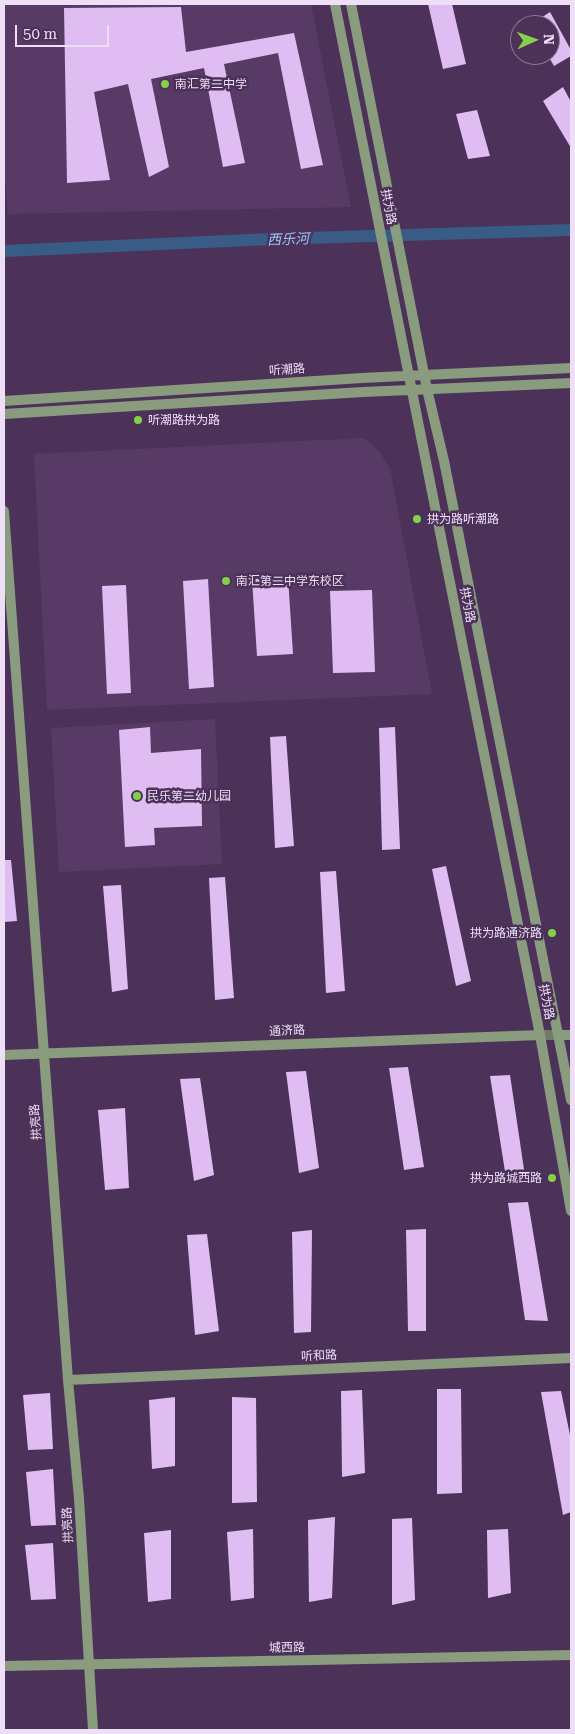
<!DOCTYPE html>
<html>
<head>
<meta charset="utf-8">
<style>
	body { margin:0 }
	#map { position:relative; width:575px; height:1734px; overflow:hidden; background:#4c3259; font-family:"Roboto Serif",serif }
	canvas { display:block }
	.frame { position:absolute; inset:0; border:5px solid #eedef6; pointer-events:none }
	.north { position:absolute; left:510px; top:15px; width:50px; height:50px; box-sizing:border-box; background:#4c3259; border:1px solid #8d7798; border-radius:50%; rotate:88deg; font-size:14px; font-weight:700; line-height:20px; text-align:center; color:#eedef6 }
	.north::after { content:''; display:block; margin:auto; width:18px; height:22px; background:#86cf4b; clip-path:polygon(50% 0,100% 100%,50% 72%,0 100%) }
	.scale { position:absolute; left:15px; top:25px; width:94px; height:22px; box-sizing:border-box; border:2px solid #eedef6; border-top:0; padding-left:6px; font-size:15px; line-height:18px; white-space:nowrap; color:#eedef6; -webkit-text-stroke:4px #4c3259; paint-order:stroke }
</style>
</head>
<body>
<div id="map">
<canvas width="575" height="1734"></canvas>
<div class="frame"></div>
<div class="north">N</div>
<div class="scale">50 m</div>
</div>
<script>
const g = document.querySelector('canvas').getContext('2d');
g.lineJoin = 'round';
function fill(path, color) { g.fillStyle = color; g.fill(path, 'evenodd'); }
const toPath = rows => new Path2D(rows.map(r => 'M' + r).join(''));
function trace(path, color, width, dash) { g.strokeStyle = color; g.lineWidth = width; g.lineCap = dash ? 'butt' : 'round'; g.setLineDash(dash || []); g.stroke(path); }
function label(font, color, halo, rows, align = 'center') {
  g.font = font + ' "Roboto Serif","Noto Sans SC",serif'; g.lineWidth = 5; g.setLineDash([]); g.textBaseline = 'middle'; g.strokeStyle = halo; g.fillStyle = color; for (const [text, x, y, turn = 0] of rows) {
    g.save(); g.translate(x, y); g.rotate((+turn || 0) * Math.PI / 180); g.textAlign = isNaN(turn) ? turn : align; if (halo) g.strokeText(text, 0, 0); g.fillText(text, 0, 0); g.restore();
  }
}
fill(toPath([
	[4,4,311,4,351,207,8,214,4,165],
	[364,438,378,450,390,468,432,694,47,710,34,454],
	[215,719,222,864,59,872,51,728]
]), '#583a67');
trace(toPath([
	[4,251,272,239,571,230]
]), '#385c86', 12);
fill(toPath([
	[428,4,452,4,466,64,443,69],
	[181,7,186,52,294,33,323,165,301,169,278,53,224,64,245,163,223,167,204,68,151,79,169,167,149,177,128,84,94,92,110,180,67,183,64,8],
	[550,12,571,50,571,56,554,66,550,59,550,25,530,25],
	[563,87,571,102,571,148,543,101],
	[477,110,490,156,468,159,456,114],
	[288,577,293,654,257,656,252,579],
	[208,579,214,687,189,689,183,581],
	[126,585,131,693,107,694,102,586],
	[372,590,375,672,333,673,330,591],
	[150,727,151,753,201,749,202,826,154,828,155,845,125,847,119,730],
	[395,727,400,849,382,850,379,728],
	[286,736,294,846,275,848,270,737],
	[4,860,11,860,17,921,4,922],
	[446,866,471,981,456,986,432,869],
	[336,871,345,991,326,993,320,872],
	[225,877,234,998,215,1000,209,878],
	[121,885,128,989,112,992,103,886],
	[408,1067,424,1167,404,1170,389,1068],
	[306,1071,319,1168,299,1173,286,1072],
	[510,1075,525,1176,506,1178,490,1076],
	[200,1078,214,1175,194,1181,180,1079],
	[125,1108,129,1188,105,1190,98,1110],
	[528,1202,548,1321,525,1320,508,1203],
	[426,1229,426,1331,408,1331,406,1230],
	[312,1230,311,1332,294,1333,292,1232],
	[207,1234,219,1331,195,1335,187,1235],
	[437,1389,461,1389,462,1493,437,1494],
	[362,1390,365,1473,342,1477,341,1391],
	[561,1391,571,1440,571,1512,563,1515,541,1392],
	[50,1393,53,1449,28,1450,23,1395],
	[175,1397,175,1466,152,1469,149,1400],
	[232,1397,256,1398,257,1502,232,1503],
	[53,1469,56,1525,31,1526,26,1472],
	[335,1517,332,1598,309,1602,308,1520],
	[412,1518,415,1600,392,1605,392,1519],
	[253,1529,254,1598,231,1601,227,1532],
	[508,1529,511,1593,488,1598,487,1530],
	[171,1530,171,1599,148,1602,144,1533],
	[53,1543,56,1599,31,1600,25,1545]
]), '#dfbdf2');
trace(toPath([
	[540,1035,559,1035]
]), '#6f7b67', 10);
trace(toPath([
	[335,4,540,1035,571,1211],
	[351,4,427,389,444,461,571,1100],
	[4,401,362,378,571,368],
	[4,414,363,392,571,383],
	[4,511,68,1380,79,1498,93,1730],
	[559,1035,571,1035],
	[4,1055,540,1035],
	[68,1380,571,1358],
	[4,1666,571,1655]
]), '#899c7d', 10);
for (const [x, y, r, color] of [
	[165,84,5,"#86cf4b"],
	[138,420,5,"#86cf4b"],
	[417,519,5,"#86cf4b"],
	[226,581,5,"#86cf4b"],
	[137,796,5,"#86cf4b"],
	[552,933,5,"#86cf4b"],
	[552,1178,5,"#86cf4b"]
]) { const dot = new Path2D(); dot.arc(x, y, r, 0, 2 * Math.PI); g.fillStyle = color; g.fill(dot); trace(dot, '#4c3259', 2); }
label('12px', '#eedef6', '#4c3259', [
	["南汇第二中学",175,84],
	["听潮路拱为路",148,420],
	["拱为路听潮路",427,519],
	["南汇第二中学东校区",236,581],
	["民乐第二幼儿园",147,796],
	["拱为路通济路",542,933,"right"],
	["拱为路城西路",542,1178,"right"]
], 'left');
label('12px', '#eedef6', '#4c3259', [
	["拱为路",388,207,79],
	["听潮路",287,370,-4],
	["拱为路",467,605,79],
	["拱为路",546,1002,79],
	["通济路",287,1031,-3],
	["拱亮路",36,1122,-94],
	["听和路",319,1356,-3],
	["拱亮路",68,1525,-93],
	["城西路",287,1648,-1]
]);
label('italic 14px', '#9bc6fb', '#4c3259', [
	["西乐河",288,240,-2]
]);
</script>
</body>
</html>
